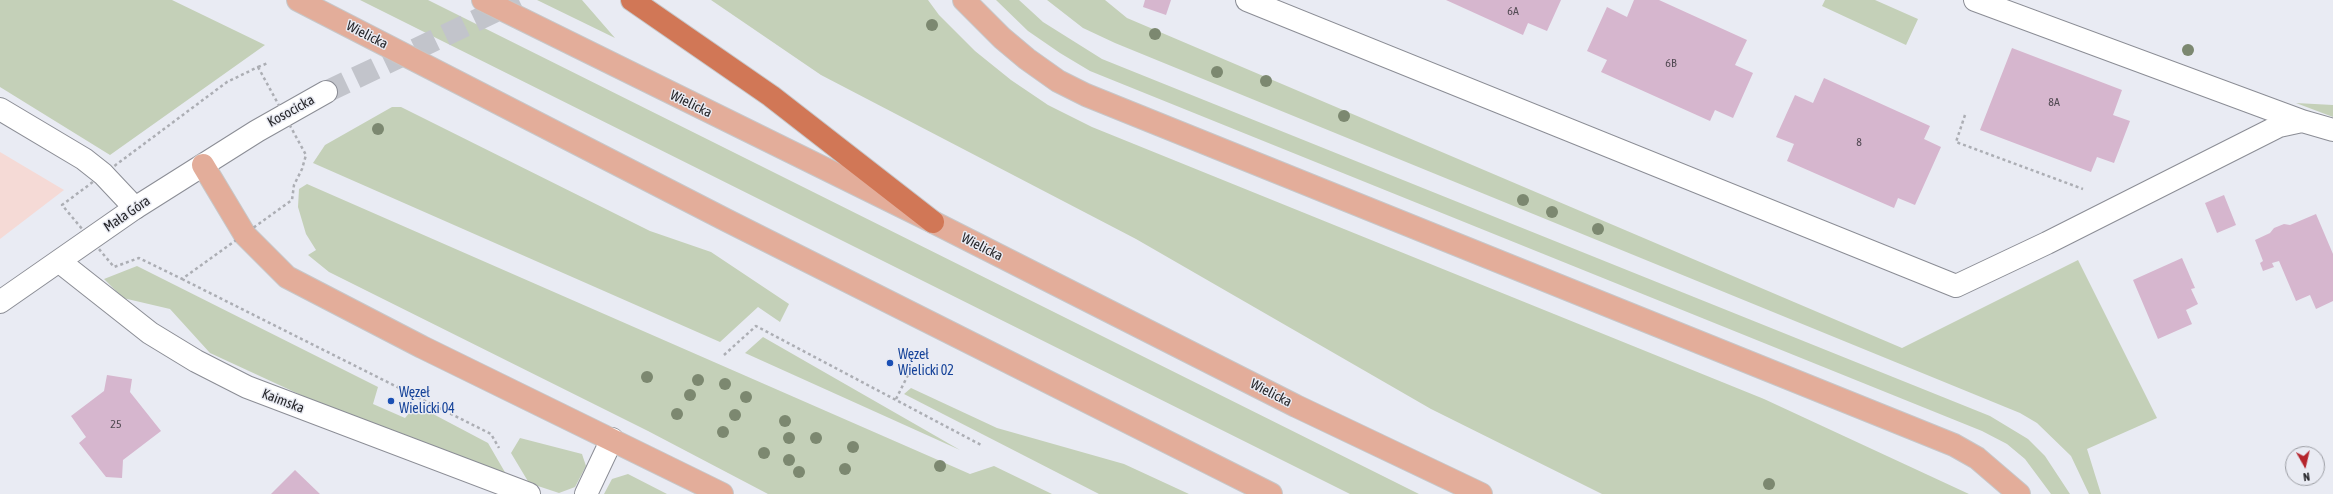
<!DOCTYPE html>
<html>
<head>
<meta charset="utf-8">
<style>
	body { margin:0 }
	#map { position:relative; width:2333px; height:494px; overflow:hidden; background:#e9ebf3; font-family:"Asap Condensed",sans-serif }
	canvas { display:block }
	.north { position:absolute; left:2285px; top:446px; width:40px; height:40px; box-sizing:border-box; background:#e9ebf3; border:1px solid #9b9da3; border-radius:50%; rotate:172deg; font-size:11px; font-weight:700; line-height:16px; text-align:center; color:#27272b }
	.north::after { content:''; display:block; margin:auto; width:14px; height:18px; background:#b5242c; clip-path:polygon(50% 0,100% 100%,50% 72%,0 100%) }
</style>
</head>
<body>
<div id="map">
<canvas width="2333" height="494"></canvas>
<div class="north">N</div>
</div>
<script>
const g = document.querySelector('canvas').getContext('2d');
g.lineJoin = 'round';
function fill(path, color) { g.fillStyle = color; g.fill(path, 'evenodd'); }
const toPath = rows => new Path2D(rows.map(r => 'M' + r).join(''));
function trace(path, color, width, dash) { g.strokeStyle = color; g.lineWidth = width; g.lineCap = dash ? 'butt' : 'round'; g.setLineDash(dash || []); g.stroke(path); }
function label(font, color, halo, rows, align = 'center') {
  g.font = font + ' "Asap Condensed",sans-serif'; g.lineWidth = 3; g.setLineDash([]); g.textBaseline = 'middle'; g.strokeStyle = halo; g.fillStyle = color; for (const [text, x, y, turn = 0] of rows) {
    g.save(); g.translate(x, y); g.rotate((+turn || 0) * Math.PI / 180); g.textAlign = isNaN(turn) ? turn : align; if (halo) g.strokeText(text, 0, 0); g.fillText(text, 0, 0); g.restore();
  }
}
fill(toPath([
	[0,152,64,190,0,239]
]), '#f5dad6');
fill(toPath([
	[0,0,172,0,265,45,110,155,0,87],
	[360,0,428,0,1419,494,1350,494],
	[537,0,582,0,615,38],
	[711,0,928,0,939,15,975,51,1011,80,1048,105,1092,127,1764,399,1969,494,1602,494,1431,409,1136,239,821,75],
	[996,0,1019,0,1043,22,1102,59,1990,416,2028,439,2045,456,2070,494,2051,494,2025,459,2007,444,1982,431,1090,71,1060,53,1028,31],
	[1047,0,1105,0,1127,18,1902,348,2078,260,2157,418,2087,449,2101,494,2089,494,2071,456,2037,423,2020,413,1115,43,1083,28],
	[1825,0,1875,0,1918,19,1906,45,1822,6],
	[2296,103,2333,105,2333,117],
	[392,107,401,107,650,231,711,252,789,304,780,322,758,307,720,342,313,163,325,145],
	[307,184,970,474,994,466,1052,494,768,494,648,431,329,272,308,255,316,250,306,234,298,207,299,189],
	[137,266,378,387,373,404,405,418,416,405,488,443,506,474,316,402,210,353,170,309,123,298,104,279],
	[763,337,927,431,960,450,745,353],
	[911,388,997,428,1124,464,1189,494,1099,494,904,394],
	[520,438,582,454,586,466,575,487,559,493,529,483,511,453],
	[628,474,667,494,604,494,612,479]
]), '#c4d0b8');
fill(toPath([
	[1145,0,1171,0,1166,15,1143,7],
	[1446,0,1561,0,1547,31,1528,23,1523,35],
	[1634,0,1659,0,1747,40,1735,65,1753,73,1733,118,1715,110,1710,121,1601,72,1607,60,1587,51,1607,7,1627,17],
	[2012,48,2122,90,2113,115,2130,121,2114,163,2097,157,2091,172,1980,130],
	[1824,78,1930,126,1924,139,1941,147,1915,205,1898,198,1894,208,1787,161,1794,144,1776,137,1795,95,1813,103],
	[2224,195,2236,225,2217,233,2205,203],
	[2316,214,2333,254,2333,301,2316,309,2310,295,2296,301,2279,261,2272,263,2274,267,2263,271,2260,263,2263,261,2255,240,2270,233,2274,228,2284,224,2290,225],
	[2182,258,2195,288,2191,289,2198,304,2186,310,2192,324,2158,339,2133,280],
	[107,375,132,379,130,392,161,431,123,460,122,478,106,477,79,443,86,437,71,416,104,391],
	[295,470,320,494,271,494]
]), '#d6b6ce');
trace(toPath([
	[326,92,519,0]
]), '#c2c4cb', 22, [22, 11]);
const service = toPath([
	[1247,0,1956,286,2047,243,2279,126,2302,121],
	[1975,0,2302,121,2333,130]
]);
const minor = toPath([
	[0,109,84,159,103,174,135,208],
	[60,262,150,333,196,361,247,387,529,494],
	[586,494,612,439]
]);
const tertiary = toPath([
	[0,302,135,208,257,131,326,92]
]);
const primary = toPath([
	[298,0,726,220,1271,494],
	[483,0,933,222,1296,406,1481,494],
	[964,0,1002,38,1027,59,1058,81,1086,95,1954,445,1977,458,2019,494],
	[203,165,245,235,287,277,422,347,722,494]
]);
const motorway = toPath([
	[632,0,771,96,933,222]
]);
trace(service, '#8b8d95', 24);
trace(minor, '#8b8d95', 24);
trace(tertiary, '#8b8d95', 24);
trace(primary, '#c7c7c8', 24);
trace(motorway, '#c7c7c8', 24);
trace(toPath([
	[258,67,306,155,302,169,294,185,292,200,182,279,139,258,114,267,62,205,227,82,258,67],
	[258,67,268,63],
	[1965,115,1956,142,2083,189],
	[182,279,491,434,499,448],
	[724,355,756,326,983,446],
	[896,399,909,373]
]), '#acaeb4', 2.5, [3, 3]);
trace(service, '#fff', 22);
trace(minor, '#fff', 22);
trace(tertiary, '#fff', 22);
trace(primary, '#e3ad9a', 22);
trace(motorway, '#d17756', 22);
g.fillStyle = '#7c8870';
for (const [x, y] of [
	[932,25],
	[1155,34],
	[2188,50],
	[1217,72],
	[1266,81],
	[1344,116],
	[378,129],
	[1523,200],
	[1552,212],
	[1598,229],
	[647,377],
	[698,380],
	[725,384],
	[690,395],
	[746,397],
	[677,414],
	[735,415],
	[785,421],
	[723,432],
	[789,438],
	[816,438],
	[853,447],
	[764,453],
	[789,460],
	[940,466],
	[845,469],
	[799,472],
	[1769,484]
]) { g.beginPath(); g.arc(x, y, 6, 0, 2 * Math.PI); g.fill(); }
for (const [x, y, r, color] of [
	[890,363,4,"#1a4fb4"],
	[391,401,4,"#1a4fb4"]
]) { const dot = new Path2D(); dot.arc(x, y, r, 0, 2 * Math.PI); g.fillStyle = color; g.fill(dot); trace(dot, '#e9ebf3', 1.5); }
label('12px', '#534b54', null, [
	["6A",1513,11],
	["6B",1671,63],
	["8A",2054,102],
	["8",1859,142],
	["25",116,424]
]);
label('14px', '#27272b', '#e9ebf3', [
	["Wielicka",367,35,27],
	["Wielicka",691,104,26],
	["Kosocicka",291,111,-29],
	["Mała Góra",127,214,-34],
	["Wielicka",982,247,27],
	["Wielicka",1271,393,27],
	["Kaimska",283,401,21]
]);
label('14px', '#164399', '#e9ebf3', [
	["Węzeł",898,355],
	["Wielicki 02",898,371],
	["Węzeł",399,393],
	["Wielicki 04",399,409]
], 'left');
</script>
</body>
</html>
